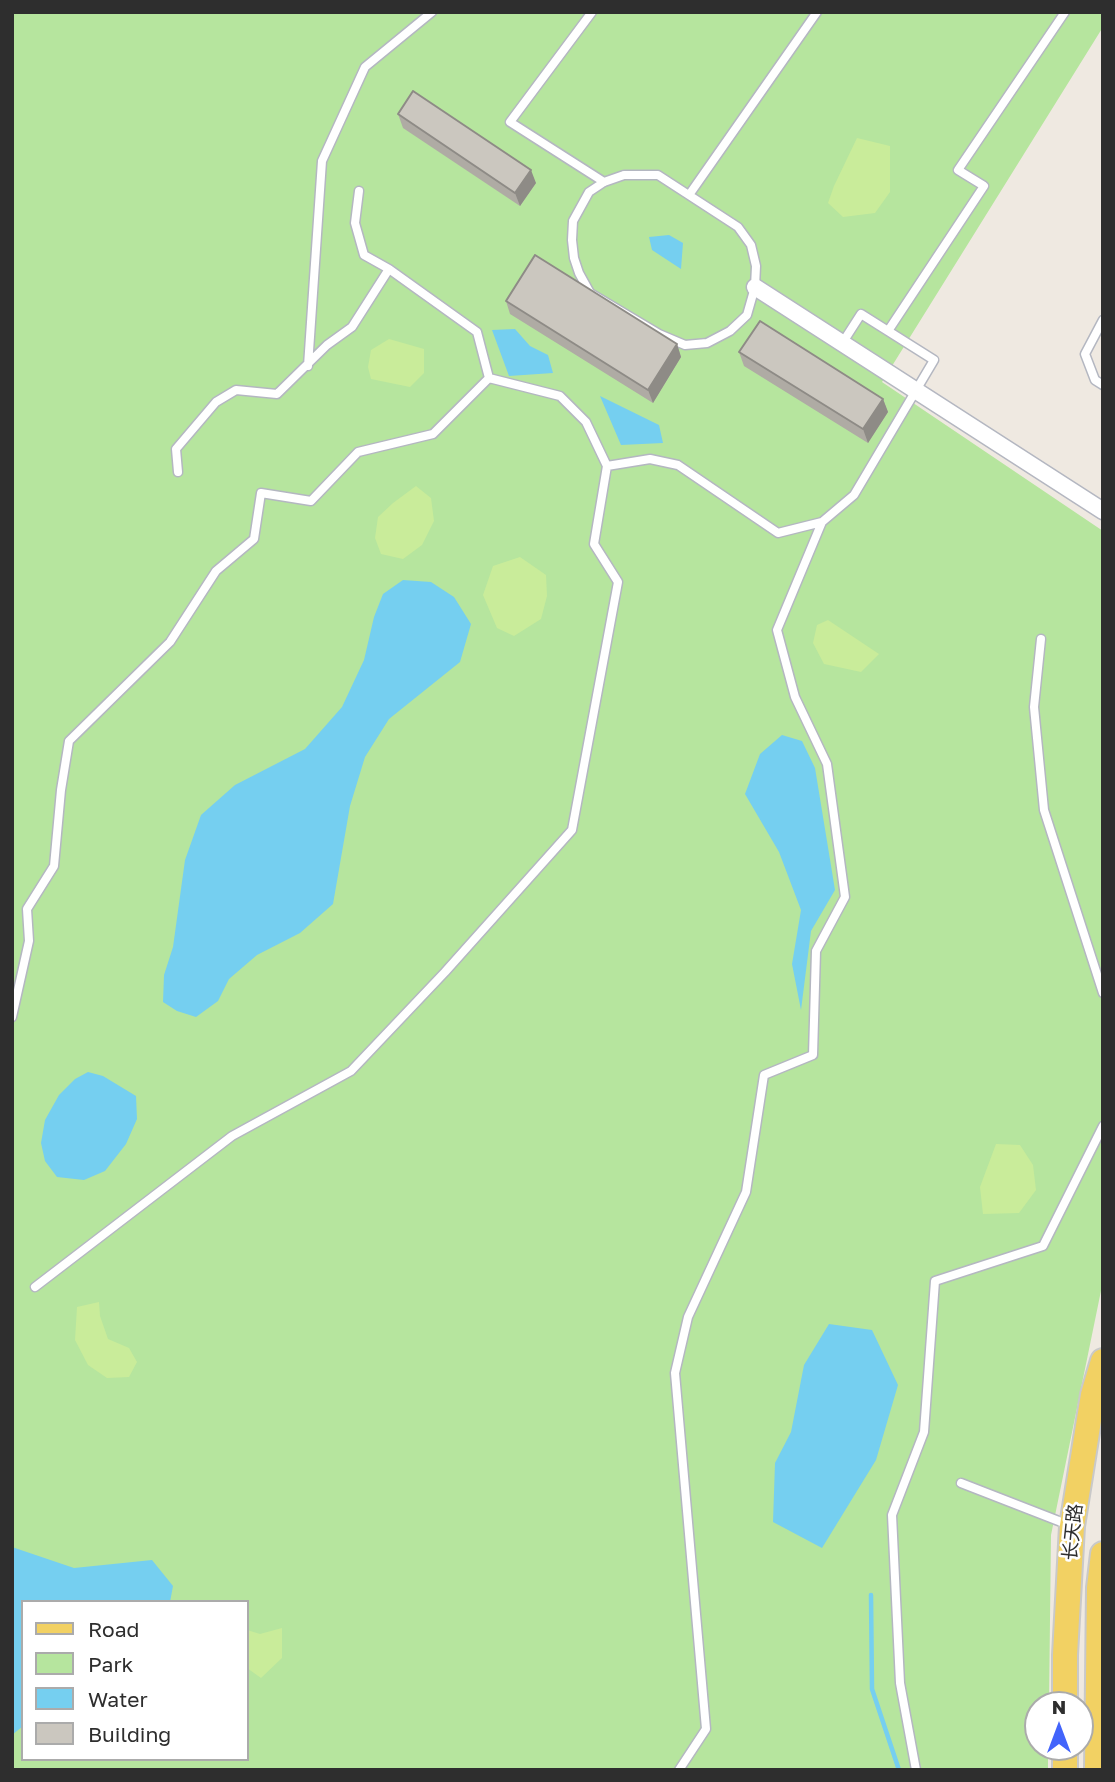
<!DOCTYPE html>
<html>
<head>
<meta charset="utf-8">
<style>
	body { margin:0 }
	#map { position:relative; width:1115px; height:1782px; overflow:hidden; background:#efe9e1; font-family:"Golos Text",sans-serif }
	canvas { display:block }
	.frame { position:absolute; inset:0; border:14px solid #2e2e2e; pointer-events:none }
	.legend { position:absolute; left:21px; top:1600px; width:228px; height:161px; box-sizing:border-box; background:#fff; border:2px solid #ababab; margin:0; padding:9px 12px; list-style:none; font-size:21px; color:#2e2e2e }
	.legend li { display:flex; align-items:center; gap:14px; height:35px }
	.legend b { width:35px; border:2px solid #ababab }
	.north { position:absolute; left:1024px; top:1691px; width:70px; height:70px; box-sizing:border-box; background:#fff; border:2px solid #ababab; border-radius:50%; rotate:0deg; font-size:19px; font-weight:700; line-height:28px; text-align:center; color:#2e2e2e }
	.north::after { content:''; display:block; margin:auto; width:24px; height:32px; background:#4264fb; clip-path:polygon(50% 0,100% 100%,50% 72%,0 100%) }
</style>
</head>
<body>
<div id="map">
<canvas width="1115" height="1782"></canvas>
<div class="frame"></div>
<ul class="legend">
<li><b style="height:9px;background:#f2d163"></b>Road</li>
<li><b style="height:19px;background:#b6e59e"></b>Park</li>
<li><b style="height:19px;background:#75cff0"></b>Water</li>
<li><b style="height:19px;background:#cbc7bf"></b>Building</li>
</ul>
<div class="north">N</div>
</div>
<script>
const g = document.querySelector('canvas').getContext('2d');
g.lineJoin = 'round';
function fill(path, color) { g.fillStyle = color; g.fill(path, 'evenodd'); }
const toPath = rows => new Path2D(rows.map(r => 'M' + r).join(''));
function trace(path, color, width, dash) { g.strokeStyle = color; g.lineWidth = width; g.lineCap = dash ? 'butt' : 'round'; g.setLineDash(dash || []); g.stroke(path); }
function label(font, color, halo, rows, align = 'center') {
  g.font = font + ' "Golos Text","Noto Sans SC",sans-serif'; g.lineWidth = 5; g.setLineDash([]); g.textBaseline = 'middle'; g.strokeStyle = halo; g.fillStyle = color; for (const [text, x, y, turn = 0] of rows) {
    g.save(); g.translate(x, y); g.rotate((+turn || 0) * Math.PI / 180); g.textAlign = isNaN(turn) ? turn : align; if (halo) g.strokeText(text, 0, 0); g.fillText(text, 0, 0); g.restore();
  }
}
fill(toPath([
	[12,12,1103,12,1103,27,882,382,1103,531,1103,1281,1051,1535,1049,1705,1038,1705,1038,1747,1048,1747,1048,1770,12,1770],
	[23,1602,247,1602,247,1759,23,1759]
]), '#b6e59e');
fill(toPath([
	[857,138,890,146,890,192,875,213,843,217,828,203,834,186],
	[389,339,424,349,424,373,410,387,371,379,368,367,371,350],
	[416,486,431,498,434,521,422,545,403,559,381,554,375,538,378,517,393,503],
	[520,557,546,575,547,596,541,619,514,636,497,628,483,595,493,566],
	[828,620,879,654,861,672,824,664,813,643,817,625],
	[996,1144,1020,1145,1033,1165,1036,1190,1019,1213,983,1214,980,1187],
	[99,1302,100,1316,108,1339,129,1348,137,1362,129,1377,107,1378,88,1365,75,1340,77,1307],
	[282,1628,282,1658,261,1678,247,1668,247,1630,260,1634]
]), '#c9ec9a');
fill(toPath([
	[669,235,683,243,681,269,652,250,649,237],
	[515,329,530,346,548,355,553,373,509,376,492,330],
	[600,396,659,425,663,443,621,445],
	[403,580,431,582,454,597,471,624,460,662,389,719,365,757,350,806,333,904,300,933,257,955,229,979,218,1001,196,1017,177,1011,163,1002,164,975,173,947,185,860,201,815,235,785,305,749,342,707,364,660,374,617,383,594],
	[782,735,802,741,815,768,835,890,811,931,801,1010,792,964,801,910,779,852,745,794,760,754],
	[88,1072,103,1076,136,1096,137,1119,126,1144,105,1171,84,1180,57,1177,45,1161,41,1143,45,1120,59,1095,75,1079],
	[829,1324,872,1330,898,1385,876,1460,822,1548,773,1522,775,1463,791,1432,804,1365],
	[12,1547,74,1568,152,1560,173,1586,170,1602,23,1602,23,1726,12,1735]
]), '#75cff0');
trace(toPath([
	[871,1595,872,1689,899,1770]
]), '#75cff0', 4.5);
const lane = toPath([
	[592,12,510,122,604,182],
	[624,175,658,175,738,227,751,245,756,266,755,287,747,315,730,331,707,343,685,345,659,334,590,293,579,273,574,258,572,240,573,221,589,192,604,182,624,175],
	[359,191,355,223,364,255,389,269,477,332,489,378,560,396,586,422,607,466,650,459,678,465,778,533,822,522,854,495,934,360,888,331],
	[689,195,817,12],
	[1103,320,1085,354,1095,380,1103,385],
	[843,342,861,314,888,331,984,186,958,170,1065,12],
	[308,366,322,161,365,67,432,12],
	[178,472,176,449,216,402,236,390,277,394,327,345,352,327,389,269],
	[1041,639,1034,707,1044,810,1103,993],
	[12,1017,29,941,27,909,54,866,61,790,69,741,170,642,216,571,254,539,261,493,311,501,358,452,433,434,489,378],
	[35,1287,232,1136,351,1071,445,972,572,830,618,582,594,544,607,466],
	[961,1483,1069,1525],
	[679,1770,706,1729,675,1373,688,1317,746,1192,764,1075,813,1055,816,951,845,897,827,764,795,697,777,630,822,522],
	[916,1770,900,1683,892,1515,924,1432,935,1281,1043,1246,1103,1126]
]);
const street = toPath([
	[755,287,1103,511]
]);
const primary = toPath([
	[1065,1705,1065,1655,1072,1526,1093,1395,1103,1361],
	[1065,1770,1065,1747],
	[1097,1770,1099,1588,1103,1554]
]);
trace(lane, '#b4b7c1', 11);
trace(street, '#b4b7c1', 19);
trace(primary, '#c9c9c9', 28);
trace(lane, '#fff', 8);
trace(street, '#fff', 16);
trace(primary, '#f2d163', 24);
fill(toPath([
	[398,114,536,183,520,206,403,128],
	[506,301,677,344,681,357,653,403,510,314],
	[739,352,883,399,888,412,868,443,744,366]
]), '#afaba4');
fill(toPath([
	[531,170,536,183,520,206,515,193],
	[677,344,681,357,653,403,648,390],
	[883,399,888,412,868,443,863,429]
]), '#8e8b86');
const building = toPath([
	[413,91,531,170,515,193,398,114,413,91],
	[535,255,677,344,648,390,506,301,535,255],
	[760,321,883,399,863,429,739,352,760,321]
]);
fill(building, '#cbc7bf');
trace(building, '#8e8b86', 2);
label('19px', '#2e2e2e', '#fff', [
	["长天路",1073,1532,-84]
]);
</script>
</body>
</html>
